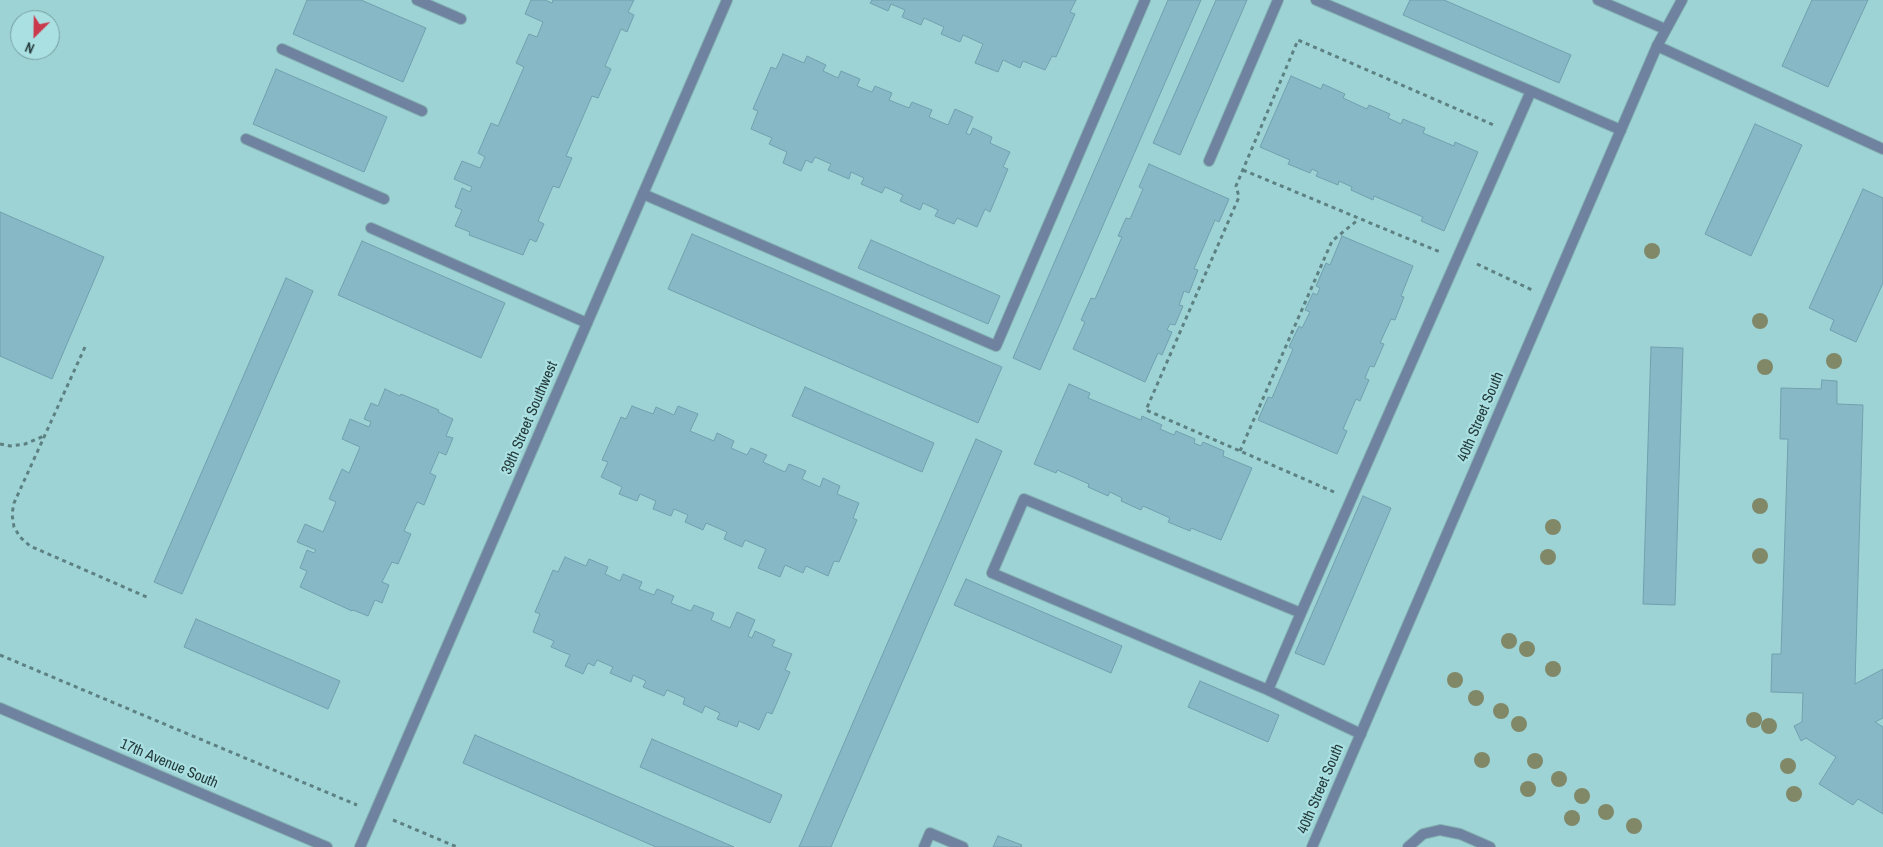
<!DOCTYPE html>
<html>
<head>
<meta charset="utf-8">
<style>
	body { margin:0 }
	#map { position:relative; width:1883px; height:847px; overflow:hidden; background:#9ed3d5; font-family:"Archivo Narrow",sans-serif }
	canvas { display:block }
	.north { position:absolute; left:10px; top:10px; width:50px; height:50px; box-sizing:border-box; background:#aae0e2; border:1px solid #749e9f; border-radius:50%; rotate:203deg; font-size:14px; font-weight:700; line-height:20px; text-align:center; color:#243a3a }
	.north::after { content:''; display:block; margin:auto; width:18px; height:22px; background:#ca3a4c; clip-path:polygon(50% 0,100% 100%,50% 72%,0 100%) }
</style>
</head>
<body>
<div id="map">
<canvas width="1883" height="847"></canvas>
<div class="north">N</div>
</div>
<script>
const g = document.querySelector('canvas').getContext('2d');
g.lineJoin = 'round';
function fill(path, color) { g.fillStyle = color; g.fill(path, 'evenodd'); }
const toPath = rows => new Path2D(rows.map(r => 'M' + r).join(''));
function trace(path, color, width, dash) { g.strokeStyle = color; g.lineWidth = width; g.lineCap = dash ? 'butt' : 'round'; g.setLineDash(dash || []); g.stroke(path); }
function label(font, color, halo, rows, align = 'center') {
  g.font = font + ' "Archivo Narrow",sans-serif'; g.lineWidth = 4.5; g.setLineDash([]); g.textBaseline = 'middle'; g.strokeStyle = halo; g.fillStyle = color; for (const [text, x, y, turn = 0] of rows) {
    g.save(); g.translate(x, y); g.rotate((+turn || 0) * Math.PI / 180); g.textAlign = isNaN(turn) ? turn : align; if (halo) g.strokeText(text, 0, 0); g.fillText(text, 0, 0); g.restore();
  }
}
const building = toPath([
	[307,0,361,0,426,28,403,82,293,34,307,0],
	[531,0,545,0,552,3,553,0,634,0,628,12,634,15,627,32,621,29,605,66,611,69,598,98,592,96,566,156,572,158,559,188,553,186,538,221,544,224,536,242,530,239,523,255,469,235,470,232,455,226,462,210,455,207,462,188,470,192,472,187,454,179,462,161,480,168,485,157,478,153,491,123,498,126,524,67,516,63,529,34,537,37,543,22,525,14,531,0],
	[872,0,1076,0,1070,12,1075,14,1056,57,1052,56,1045,70,1023,61,1020,68,1003,60,998,72,975,63,983,44,963,35,960,42,941,34,944,27,924,18,921,25,902,17,905,10,891,4,888,11,870,3,872,0],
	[1168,0,1201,0,1040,370,1013,358,1168,0],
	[1216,0,1247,0,1180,155,1153,143,1216,0],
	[1410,0,1444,0,1571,55,1559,83,1403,15,1410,0],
	[1812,0,1868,0,1828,87,1782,66,1812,0],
	[783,54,804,63,807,56,826,65,823,71,838,78,841,71,860,79,857,86,872,92,875,86,892,93,889,100,909,108,912,102,932,110,929,117,948,125,955,109,973,117,966,133,970,135,973,128,992,137,990,143,1010,152,1003,167,1008,169,990,212,985,209,977,227,957,218,954,224,935,216,938,210,923,203,920,210,900,201,903,195,885,187,882,193,861,184,864,178,851,172,849,179,828,170,831,164,815,157,812,163,806,160,801,171,783,163,787,152,769,144,772,138,751,129,758,111,753,109,771,67,776,69,783,54],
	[276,69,387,117,364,172,253,124,276,69],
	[1291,76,1321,89,1323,84,1345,94,1343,98,1367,109,1369,105,1390,114,1388,118,1401,124,1403,119,1425,128,1423,133,1454,146,1455,142,1478,152,1444,231,1421,221,1423,217,1374,196,1373,200,1351,190,1352,187,1339,181,1338,185,1316,176,1318,172,1312,169,1310,173,1288,164,1290,160,1260,147,1291,76],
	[1755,124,1802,145,1751,256,1705,234,1755,124],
	[1149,164,1229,199,1219,222,1215,220,1194,269,1198,270,1189,293,1184,291,1179,305,1183,306,1175,325,1170,324,1167,330,1172,332,1162,355,1158,353,1145,382,1073,349,1085,322,1081,320,1091,298,1095,299,1122,237,1118,236,1126,218,1130,219,1143,189,1139,187,1149,164],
	[1863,189,1883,198,1883,283,1856,342,1830,330,1834,320,1809,308,1863,189],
	[0,212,104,257,52,379,0,356,0,212],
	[692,234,1002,367,978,423,668,289,692,234],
	[1342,236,1413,266,1401,296,1404,297,1395,320,1391,319,1380,343,1384,344,1374,367,1370,366,1365,378,1369,380,1360,401,1356,399,1343,429,1347,431,1337,454,1258,420,1268,397,1272,398,1293,349,1289,347,1299,326,1302,328,1310,312,1305,310,1313,293,1317,295,1320,288,1316,286,1326,263,1330,265,1342,236],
	[871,240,1000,296,988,324,858,268,871,240],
	[362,241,505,303,481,358,338,295,362,241],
	[286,278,313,291,182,594,154,582,286,278],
	[1651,347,1683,348,1675,605,1643,604,1651,347],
	[1822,380,1837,381,1837,404,1863,405,1855,684,1883,669,1883,718,1875,722,1883,727,1883,814,1858,799,1853,805,1819,784,1836,757,1806,738,1801,741,1794,726,1802,722,1803,693,1771,692,1772,654,1781,654,1788,439,1780,439,1781,388,1821,389,1822,380],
	[1069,384,1090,393,1088,398,1141,420,1142,416,1162,425,1160,429,1174,435,1176,431,1195,439,1194,443,1201,446,1203,442,1224,451,1223,456,1252,468,1221,540,1191,528,1190,531,1168,522,1170,518,1143,506,1141,510,1121,501,1122,498,1110,492,1108,496,1088,487,1089,484,1057,470,1056,473,1034,464,1069,384],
	[805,387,934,443,922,472,792,416,805,387],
	[385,389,400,396,401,394,439,410,438,412,453,419,446,436,453,438,446,455,439,452,430,473,436,476,424,505,417,502,404,531,411,534,398,564,392,562,382,582,389,585,382,603,375,600,368,616,353,610,352,611,300,587,307,571,300,568,307,550,314,553,316,550,297,542,305,524,323,532,336,502,329,499,342,469,349,473,360,447,342,439,350,419,369,427,371,422,364,419,371,403,378,406,385,389],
	[632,406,653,414,656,407,674,415,678,406,698,414,690,431,714,441,717,433,734,441,731,448,747,455,751,448,767,455,763,462,785,472,789,464,806,471,802,479,820,487,823,478,840,486,837,494,859,503,853,518,857,520,839,562,834,561,828,576,806,566,803,573,785,565,780,577,758,568,766,549,745,540,742,547,724,539,727,532,706,523,703,530,685,522,688,515,674,509,671,516,653,509,656,501,640,494,637,501,619,494,622,487,601,477,608,462,602,460,621,417,626,419,632,406],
	[976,439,1002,451,831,847,799,847,976,439],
	[1363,496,1391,508,1324,665,1295,653,1363,496],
	[565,557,586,566,589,559,608,567,605,574,620,581,623,574,642,582,639,589,654,595,657,589,674,596,671,603,691,611,694,605,714,613,711,620,730,628,737,612,755,620,748,636,752,638,755,631,775,640,772,646,792,654,785,670,790,672,772,714,767,712,759,730,739,721,737,727,717,719,720,713,705,706,702,713,683,704,685,698,667,690,664,696,643,687,646,681,633,675,631,682,610,673,613,667,597,660,594,666,588,663,583,674,565,666,570,655,551,647,554,641,533,632,540,614,535,612,553,570,558,572,565,557],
	[966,579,1122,646,1111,673,954,605,966,579],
	[196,619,340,681,328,709,184,647,196,619],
	[1200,681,1279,715,1268,742,1188,707,1200,681],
	[475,735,734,847,656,847,463,763,475,735],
	[652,739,782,795,770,823,640,767,652,739],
	[998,836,1022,845,1021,847,993,847,998,836]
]);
fill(building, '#87b8c6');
trace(building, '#70a0ae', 1);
const service = toPath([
	[417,0,461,19],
	[1316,0,1531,91],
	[1657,46,1883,149],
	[282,49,422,111],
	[246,139,384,199],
	[1209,161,1278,0],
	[643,194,996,346,1145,0],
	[371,228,587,323],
	[1268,690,992,573,1024,499,1301,613],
	[1361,734,1268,690,1301,613,1531,91,1621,130],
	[924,847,930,833,963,847],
	[1408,847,1423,834,1440,830,1460,834,1490,847]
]);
const minor = toPath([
	[1598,0,1665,29],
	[360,847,727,0],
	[1312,847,1657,46,1682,0]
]);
const tertiary = toPath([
	[0,708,327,847]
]);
trace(service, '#83b1b3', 12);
trace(minor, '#83b1b3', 12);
trace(tertiary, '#83b1b3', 12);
trace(toPath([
	[1243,170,1440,252],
	[1477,264,1532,290],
	[85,347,14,503,12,514,14,527,20,537,30,546,149,598],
	[0,444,10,446,25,444,44,436],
	[1240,451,1332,241,1359,219],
	[1334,492,1146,410,1239,197,1236,186,1298,40,1496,126],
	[0,655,357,805],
	[393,820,457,847]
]), '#5d8182', 3, [4, 4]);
trace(service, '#6f829f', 10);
trace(minor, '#6f829f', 10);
trace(tertiary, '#6f829f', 10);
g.fillStyle = '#818868';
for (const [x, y] of [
	[1652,251],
	[1760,321],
	[1834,361],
	[1765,367],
	[1760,506],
	[1553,527],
	[1760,556],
	[1548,557],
	[1509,641],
	[1527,649],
	[1553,669],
	[1455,680],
	[1476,698],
	[1501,711],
	[1754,720],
	[1519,724],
	[1769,726],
	[1482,760],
	[1535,761],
	[1788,766],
	[1559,779],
	[1528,789],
	[1794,794],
	[1582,796],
	[1606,812],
	[1572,818],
	[1634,826]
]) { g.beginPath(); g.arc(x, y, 8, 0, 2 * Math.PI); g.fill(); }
label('15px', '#243a3a', '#aae0e2', [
	["40th Street South",1481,417,-67],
	["39th Street Southwest",530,418,-67],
	["17th Avenue South",169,764,23],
	["40th Street South",1321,789,-67]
]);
</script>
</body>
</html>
